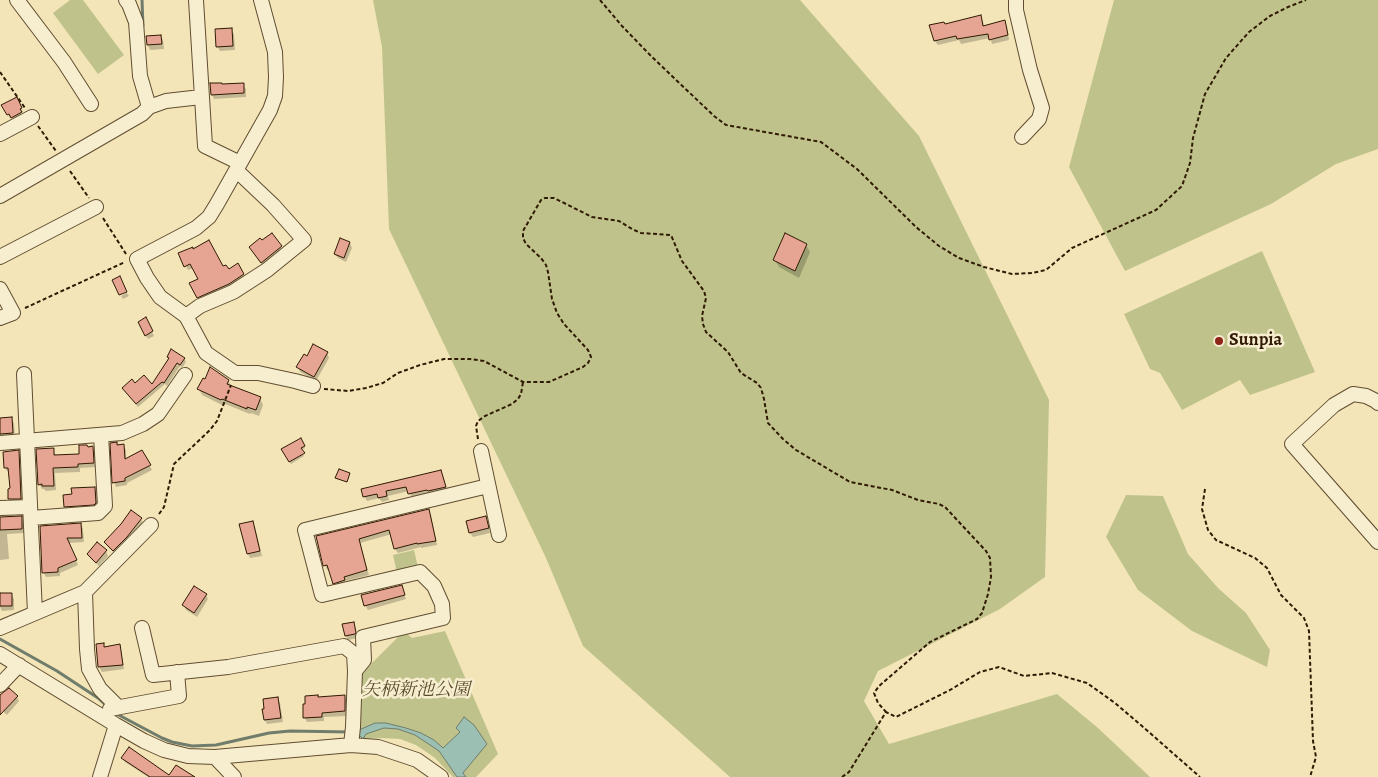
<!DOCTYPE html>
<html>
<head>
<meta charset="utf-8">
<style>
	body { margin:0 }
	canvas { display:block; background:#f3e5b7 }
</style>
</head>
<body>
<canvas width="1378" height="777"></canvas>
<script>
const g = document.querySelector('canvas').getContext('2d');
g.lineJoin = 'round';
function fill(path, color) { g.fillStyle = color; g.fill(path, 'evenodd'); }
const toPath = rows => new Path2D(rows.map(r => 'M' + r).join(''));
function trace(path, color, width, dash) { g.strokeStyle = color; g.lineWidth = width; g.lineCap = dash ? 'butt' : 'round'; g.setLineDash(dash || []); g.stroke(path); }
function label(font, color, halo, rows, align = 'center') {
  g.font = font + ' Alegreya,"Noto Serif JP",serif'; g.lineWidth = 5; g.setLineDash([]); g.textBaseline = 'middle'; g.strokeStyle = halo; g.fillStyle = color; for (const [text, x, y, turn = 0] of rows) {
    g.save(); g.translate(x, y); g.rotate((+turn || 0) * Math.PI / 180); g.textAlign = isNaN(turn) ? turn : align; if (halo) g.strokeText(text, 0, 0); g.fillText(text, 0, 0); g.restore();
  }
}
fill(toPath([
	[70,0,83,0,124,55,98,74,53,13],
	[373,0,800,0,919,136,1049,400,1045,577,1000,609,878,671,864,701,889,744,1057,694,1098,728,1150,777,730,777,583,646,546,558,389,229,382,47],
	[1114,0,1378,0,1378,149,1336,164,1271,204,1125,271,1069,167],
	[1262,251,1315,372,1250,395,1240,380,1182,410,1160,373,1150,369,1124,314],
	[1126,495,1163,496,1188,554,1218,588,1246,613,1270,650,1267,667,1192,631,1138,590,1106,537],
	[414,550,418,567,397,573,393,555],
	[404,631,412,638,445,631,498,754,476,777,453,777,435,758,416,745,400,739,381,738,363,739,359,735,359,681,363,672]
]), '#bfc38b');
const water = toPath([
	[464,717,474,725,487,744,463,773,466,777,457,777,439,751,415,735,398,729,384,728,366,734,363,739,359,735,359,730,375,723,386,723,406,728,421,733,434,740,443,748,460,732,456,728,464,717]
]);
fill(water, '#9bbfb2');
trace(water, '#707d6c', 1);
fill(toPath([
	[981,16,983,21,984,27,1005,22,1007,26,1009,40,992,44,990,38,961,44,959,40,938,45,935,41],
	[231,30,234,34,235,50,220,51,217,46],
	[160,36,163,40,164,49,150,50,148,45,147,37],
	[243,85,246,89,246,97,214,99,212,94,222,86],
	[16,99,23,112,21,113,23,116,14,121,12,117,10,118,3,106],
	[272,234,285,254,266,270,255,254],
	[341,240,350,243,352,248,346,262,338,258,335,254],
	[806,245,810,252,799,278,779,267,775,260],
	[193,250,228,270,238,265,246,279,200,301,191,284,200,279,194,268,188,270,180,254],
	[127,293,129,296,123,299,121,296],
	[139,322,148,323,154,336,148,339],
	[327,353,329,358,316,381,300,372,298,367,307,358],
	[184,358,186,362,182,368,180,366,167,386,165,384,138,407,125,391,135,385,152,386,169,359],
	[228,381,233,388,260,398,263,405,259,416,251,413,250,414,225,404,224,406,202,395,199,389],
	[11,418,14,423,15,437,0,438,0,419],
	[300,440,305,448,301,450,304,456,291,464,283,450],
	[117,444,118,446,123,446,126,450,126,459,142,451,152,470,127,483,127,485,116,487,114,482],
	[88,448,92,448,95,452,96,467,80,468,80,472,55,473,56,490,46,491,44,489,42,489,39,484,53,449,56,456,81,455],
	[18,452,20,456,22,502,12,503,10,499,11,490,10,471,7,471,5,467],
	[441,471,443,476,448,492,412,498,409,491,388,496,389,500,382,502,379,498,367,501,364,496],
	[94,488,97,492,98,507,68,511,65,506,73,495],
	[429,511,431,515,437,545,421,548,421,547,398,553,395,549,392,534,360,543,369,575,345,581,346,584,336,587,330,569,327,570,325,565,317,537],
	[21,517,24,522,24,533,7,534,9,559,0,560,0,518],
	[485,517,488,522,490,533,473,537,470,533,467,522],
	[141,519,143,523,116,554,108,547,106,542],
	[252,522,255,527,262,556,250,558,248,554,241,525],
	[81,524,83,529,84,542,69,543,78,565,60,573,60,576,46,577,43,572,41,527],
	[106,551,108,556,99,566,91,559,88,555],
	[401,587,406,599,368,610,365,605],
	[11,594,14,599,14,610,2,611,0,607,0,595],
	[206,595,208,599,197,617,186,610,184,605],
	[353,623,356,628,357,638,348,640,346,636],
	[103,644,105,648,119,646,121,650,124,669,102,672,99,667,97,645],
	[0,694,17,697,19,701,7,715,0,709],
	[345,697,347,701,347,716,324,717,324,721,307,722,304,717,307,705,318,698],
	[277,698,280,703,283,722,267,724,265,720,263,710],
	[123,758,169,777,148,777,125,762]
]), '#0003');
trace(toPath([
	[142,0,143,26],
	[0,639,57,671,98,698,107,706],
	[115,713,162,738,172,742,192,746,216,745,269,733,290,731,350,732]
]), '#707d6c', 3);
const building = toPath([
	[981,15,983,26,1005,20,1008,35,989,40,988,34,957,39,956,36,934,41,929,25,944,22,945,24,981,15],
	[232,28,233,46,216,47,215,29,232,28],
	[161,35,162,44,147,45,146,36,161,35],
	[210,83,222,83,222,84,244,83,244,93,211,95,210,83],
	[17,97,22,108,20,109,22,112,11,118,9,114,7,115,1,105,17,97],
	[272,233,282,246,261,263,249,247,260,238,262,240,272,233],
	[785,233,807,244,795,271,773,260,785,233],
	[340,238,350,242,344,258,334,254,340,238],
	[209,240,223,266,226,265,229,269,238,263,244,274,229,284,197,298,189,283,198,279,190,264,184,267,178,253,193,247,193,249,209,240],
	[120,276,127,292,119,295,112,280,120,276],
	[146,317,153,331,145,336,138,322,146,317],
	[313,344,328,352,314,377,296,367,304,354,307,356,313,344],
	[171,349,185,358,180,365,177,363,164,383,162,382,136,404,122,388,132,379,135,383,144,375,152,384,169,358,167,357,171,349],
	[210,367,229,380,227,384,261,397,256,410,247,407,247,409,222,399,221,400,197,389,203,378,205,379,210,367],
	[12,417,13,433,0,434,0,418,12,417],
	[301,438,305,446,301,448,305,453,289,462,281,449,301,438],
	[117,442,117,445,124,444,125,459,142,450,151,465,125,478,125,481,112,483,110,443,117,442],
	[79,445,87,445,88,447,93,446,94,463,78,464,78,467,53,468,54,486,42,486,42,484,38,485,36,449,54,448,54,455,79,454,79,445],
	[19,450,21,499,8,499,8,489,10,488,8,468,4,468,3,452,19,450],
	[339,469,350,473,347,482,335,478,339,469],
	[441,470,446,487,428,491,427,490,408,494,406,487,386,491,387,496,378,498,377,494,363,497,361,489,441,470],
	[95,487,96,503,94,505,64,507,63,495,72,494,71,488,95,487],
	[429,509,436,541,417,544,417,543,394,549,389,530,359,539,367,570,344,577,345,580,333,584,327,565,323,566,316,536,429,509],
	[131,510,142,518,127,537,113,551,104,542,121,524,131,510],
	[22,516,22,529,0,530,0,517,22,516],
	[486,516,489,528,469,533,466,521,486,516],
	[253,521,260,551,247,554,239,524,253,521],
	[81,523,82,538,67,538,77,560,58,568,58,572,42,573,40,526,81,523],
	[97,542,107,550,96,563,87,554,97,542],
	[402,585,405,595,364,606,361,595,402,585],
	[194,586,207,594,194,613,182,605,194,586],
	[0,593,12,593,12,606,0,606,0,593],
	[354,622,356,633,355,634,345,636,342,624,354,622],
	[104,643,104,647,120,644,123,665,98,667,96,644,104,643],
	[9,688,18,696,0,715,0,695,9,688],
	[318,695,318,697,345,695,345,711,322,713,322,717,303,718,303,704,305,704,305,696,318,695],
	[278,697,281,718,264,720,262,709,264,709,263,699,278,697],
	[129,747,169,775,176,765,195,777,150,777,121,758,129,747]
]);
fill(building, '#e6a493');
trace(building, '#301a03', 1);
const minor = toPath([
	[17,0,64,62,91,104],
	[126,0,129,4,136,22,140,76,149,107],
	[196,0,205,146,240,163],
	[1016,0,1016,10,1030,70,1042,108,1039,119,1022,137],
	[0,134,32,117],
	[236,170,273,205,304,240,267,270,233,292,200,306,186,316,160,297,147,278,137,259,196,228,209,217,217,204,270,110,275,96,276,77,275,52,261,0],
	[0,196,142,114,149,107,166,101,201,97],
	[0,257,96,207],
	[0,289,13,313,0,318],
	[186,316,206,353,235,373,258,373,295,381,313,386],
	[24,374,35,613],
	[1378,403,1376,401,1366,396,1353,394,1334,405,1292,444,1378,542],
	[0,443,122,433,143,424,158,414,185,375],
	[481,451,499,535],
	[0,508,30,507],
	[31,518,98,513,105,506,101,435],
	[85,592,87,649,89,669,100,689,118,707],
	[0,628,85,592,151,525],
	[142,628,153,675,228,667,344,646,354,654,355,671],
	[0,654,116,725,144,741,164,750,188,756,215,757,351,745,378,747,417,760,441,777],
	[0,685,19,665],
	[110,709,179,696,177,672],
	[351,745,353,727,355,671,364,660,363,637,443,618,442,604,434,586,420,572,322,595,305,530,488,486],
	[215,757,234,777],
	[100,777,116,725]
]);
trace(minor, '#614d30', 16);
trace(toPath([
	[600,0,622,26,651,56,714,116,726,125,821,142,857,169,916,227,939,246,959,258,984,267,1012,274,1032,273,1046,270,1072,248,1156,210,1182,186,1190,163,1193,138,1205,94,1226,58,1249,32,1270,16,1288,7,1306,0],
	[0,72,25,108],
	[38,126,56,151],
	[70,171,89,198],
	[103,218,126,254],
	[25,308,125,262],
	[324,389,348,391,366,388,383,383,398,373,420,365,444,359,470,359,484,361,523,382,549,382,583,367,588,363,591,357,588,350,564,324,557,313,552,299,548,272,546,265,541,258,526,244,523,238,523,231,541,200,545,198,554,198,592,217,619,221,632,229,641,233,671,235,682,261,704,291,706,298,702,316,703,324,706,332,728,352,741,373,757,383,761,388,764,399,768,423,783,439,796,450,850,482,892,490,918,500,939,504,945,507,986,551,990,558,991,577,988,594,982,613,977,619,930,642,879,686,874,693,878,703,886,712],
	[478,439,476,426,478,421,485,416,512,404,518,399,521,394,523,382],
	[1205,489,1202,509,1208,530,1216,540,1255,558,1267,568,1281,595,1304,618,1309,631,1313,741,1316,757,1310,777],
	[159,514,164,507,174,464,210,430,217,421,231,385],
	[842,777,849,772,886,712,896,717,950,690,980,672,999,667,1024,676,1052,673,1087,683,1115,703,1142,726,1200,777]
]), '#301a03', 2, [4, 2.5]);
trace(minor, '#f7eed0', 14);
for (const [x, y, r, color] of [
	[1219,341,5,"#8f2418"]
]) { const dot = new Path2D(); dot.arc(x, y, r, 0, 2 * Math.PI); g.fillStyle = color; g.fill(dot); trace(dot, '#f7eed0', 2); }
label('bold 18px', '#301a03', '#f7eed0', [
	["Sunpia",1229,341]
], 'left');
label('italic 18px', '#5b4d2c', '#f7eed0', [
	["矢柄新池公園",416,691]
]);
</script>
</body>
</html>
